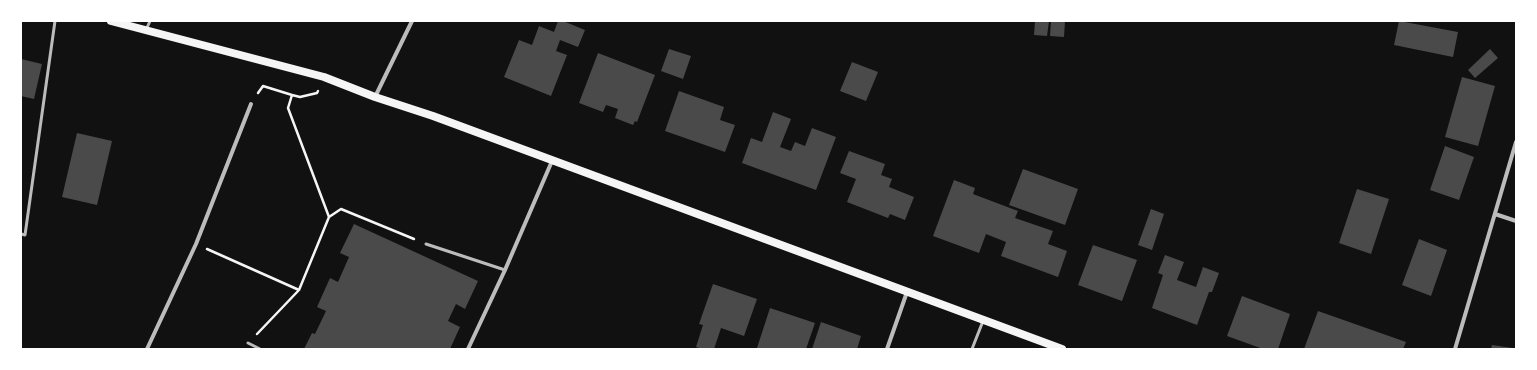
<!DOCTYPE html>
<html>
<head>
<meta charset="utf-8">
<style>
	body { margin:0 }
	#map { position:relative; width:1537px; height:370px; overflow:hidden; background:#111; font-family:Cabin,sans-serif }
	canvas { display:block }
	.frame { position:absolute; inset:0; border:22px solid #fff; pointer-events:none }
</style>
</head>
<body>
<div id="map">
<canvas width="1537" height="370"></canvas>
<div class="frame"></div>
</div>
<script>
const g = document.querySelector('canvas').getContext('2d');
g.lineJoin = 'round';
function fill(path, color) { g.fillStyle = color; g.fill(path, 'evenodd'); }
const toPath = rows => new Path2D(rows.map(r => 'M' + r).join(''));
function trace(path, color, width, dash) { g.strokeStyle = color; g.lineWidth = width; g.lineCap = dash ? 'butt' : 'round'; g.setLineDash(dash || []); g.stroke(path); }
fill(toPath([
	[558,21,563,21,585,30,578,47,560,40,556,51,567,55,551,96,504,77,519,40,532,45,539,26,554,32],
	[1035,21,1049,21,1047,36,1034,35],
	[1051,21,1065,21,1064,37,1050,36],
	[1399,21,1458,32,1453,57,1394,45],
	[669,49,691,56,683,79,661,71],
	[1490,49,1498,58,1475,78,1468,70],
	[598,53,655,75,637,122,635,121,633,125,615,118,618,109,606,105,603,112,579,103],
	[21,59,42,64,34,99,21,96],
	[852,62,878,72,866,101,840,91],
	[1462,77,1495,86,1478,146,1445,137],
	[679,91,724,107,720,120,735,125,725,152,665,131],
	[773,112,791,119,780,147,791,151,795,142,805,146,812,128,836,137,816,190,742,163,751,138,762,142],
	[77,133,112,141,97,205,62,197],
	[1445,146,1474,157,1459,200,1430,190],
	[849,151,885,164,881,175,892,179,889,187,914,197,905,220,890,214,888,218,847,202,856,179,840,173],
	[1023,169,1078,189,1065,225,1009,205],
	[954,180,975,188,973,194,1018,211,1015,218,1053,231,1048,244,1067,251,1058,277,1001,256,1006,242,986,234,979,253,933,236],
	[1357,189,1389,199,1371,254,1339,243],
	[1151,209,1164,214,1152,250,1138,245],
	[354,224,478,281,465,309,456,304,448,321,460,327,450,349,304,349,312,333,315,334,326,311,317,307,330,278,338,282,349,257,340,253],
	[1419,239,1447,250,1431,296,1402,285],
	[1093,245,1137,260,1122,301,1078,285],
	[1165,255,1184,262,1177,280,1196,287,1203,267,1219,273,1212,292,1209,292,1197,325,1152,308,1163,275,1158,273],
	[713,284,757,299,744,336,721,328,714,349,702,349,696,347,703,325,699,324],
	[1242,296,1290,314,1278,349,1263,349,1227,336],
	[770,308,815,323,806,349,757,348],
	[1318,311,1406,342,1403,349,1304,349],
	[821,322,861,336,857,349,812,349],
	[1492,345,1513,348,1513,349,1491,349]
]), '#4a4a4a');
trace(toPath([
	[258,93,263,86,292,95],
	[329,217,341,209,414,239],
	[207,249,299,290],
	[257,334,299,290,329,217,288,108,292,95,300,97,317,93,318,91]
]), '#f5f5f5', 2.5);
trace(toPath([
	[146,30,150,21],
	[21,234,25,235,55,21],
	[426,244,505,270],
	[248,343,260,349],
	[972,349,983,321]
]), '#bcbcbc', 3);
trace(toPath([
	[375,97,412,21],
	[1495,214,1516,221],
	[147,349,196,244,251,104],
	[468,349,505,270,552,161],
	[887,349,907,292],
	[1455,349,1516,142]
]), '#bcbcbc', 4);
trace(toPath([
	[111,21,324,77,375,97,433,116,1062,349]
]), '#f5f5f5', 8);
</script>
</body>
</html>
